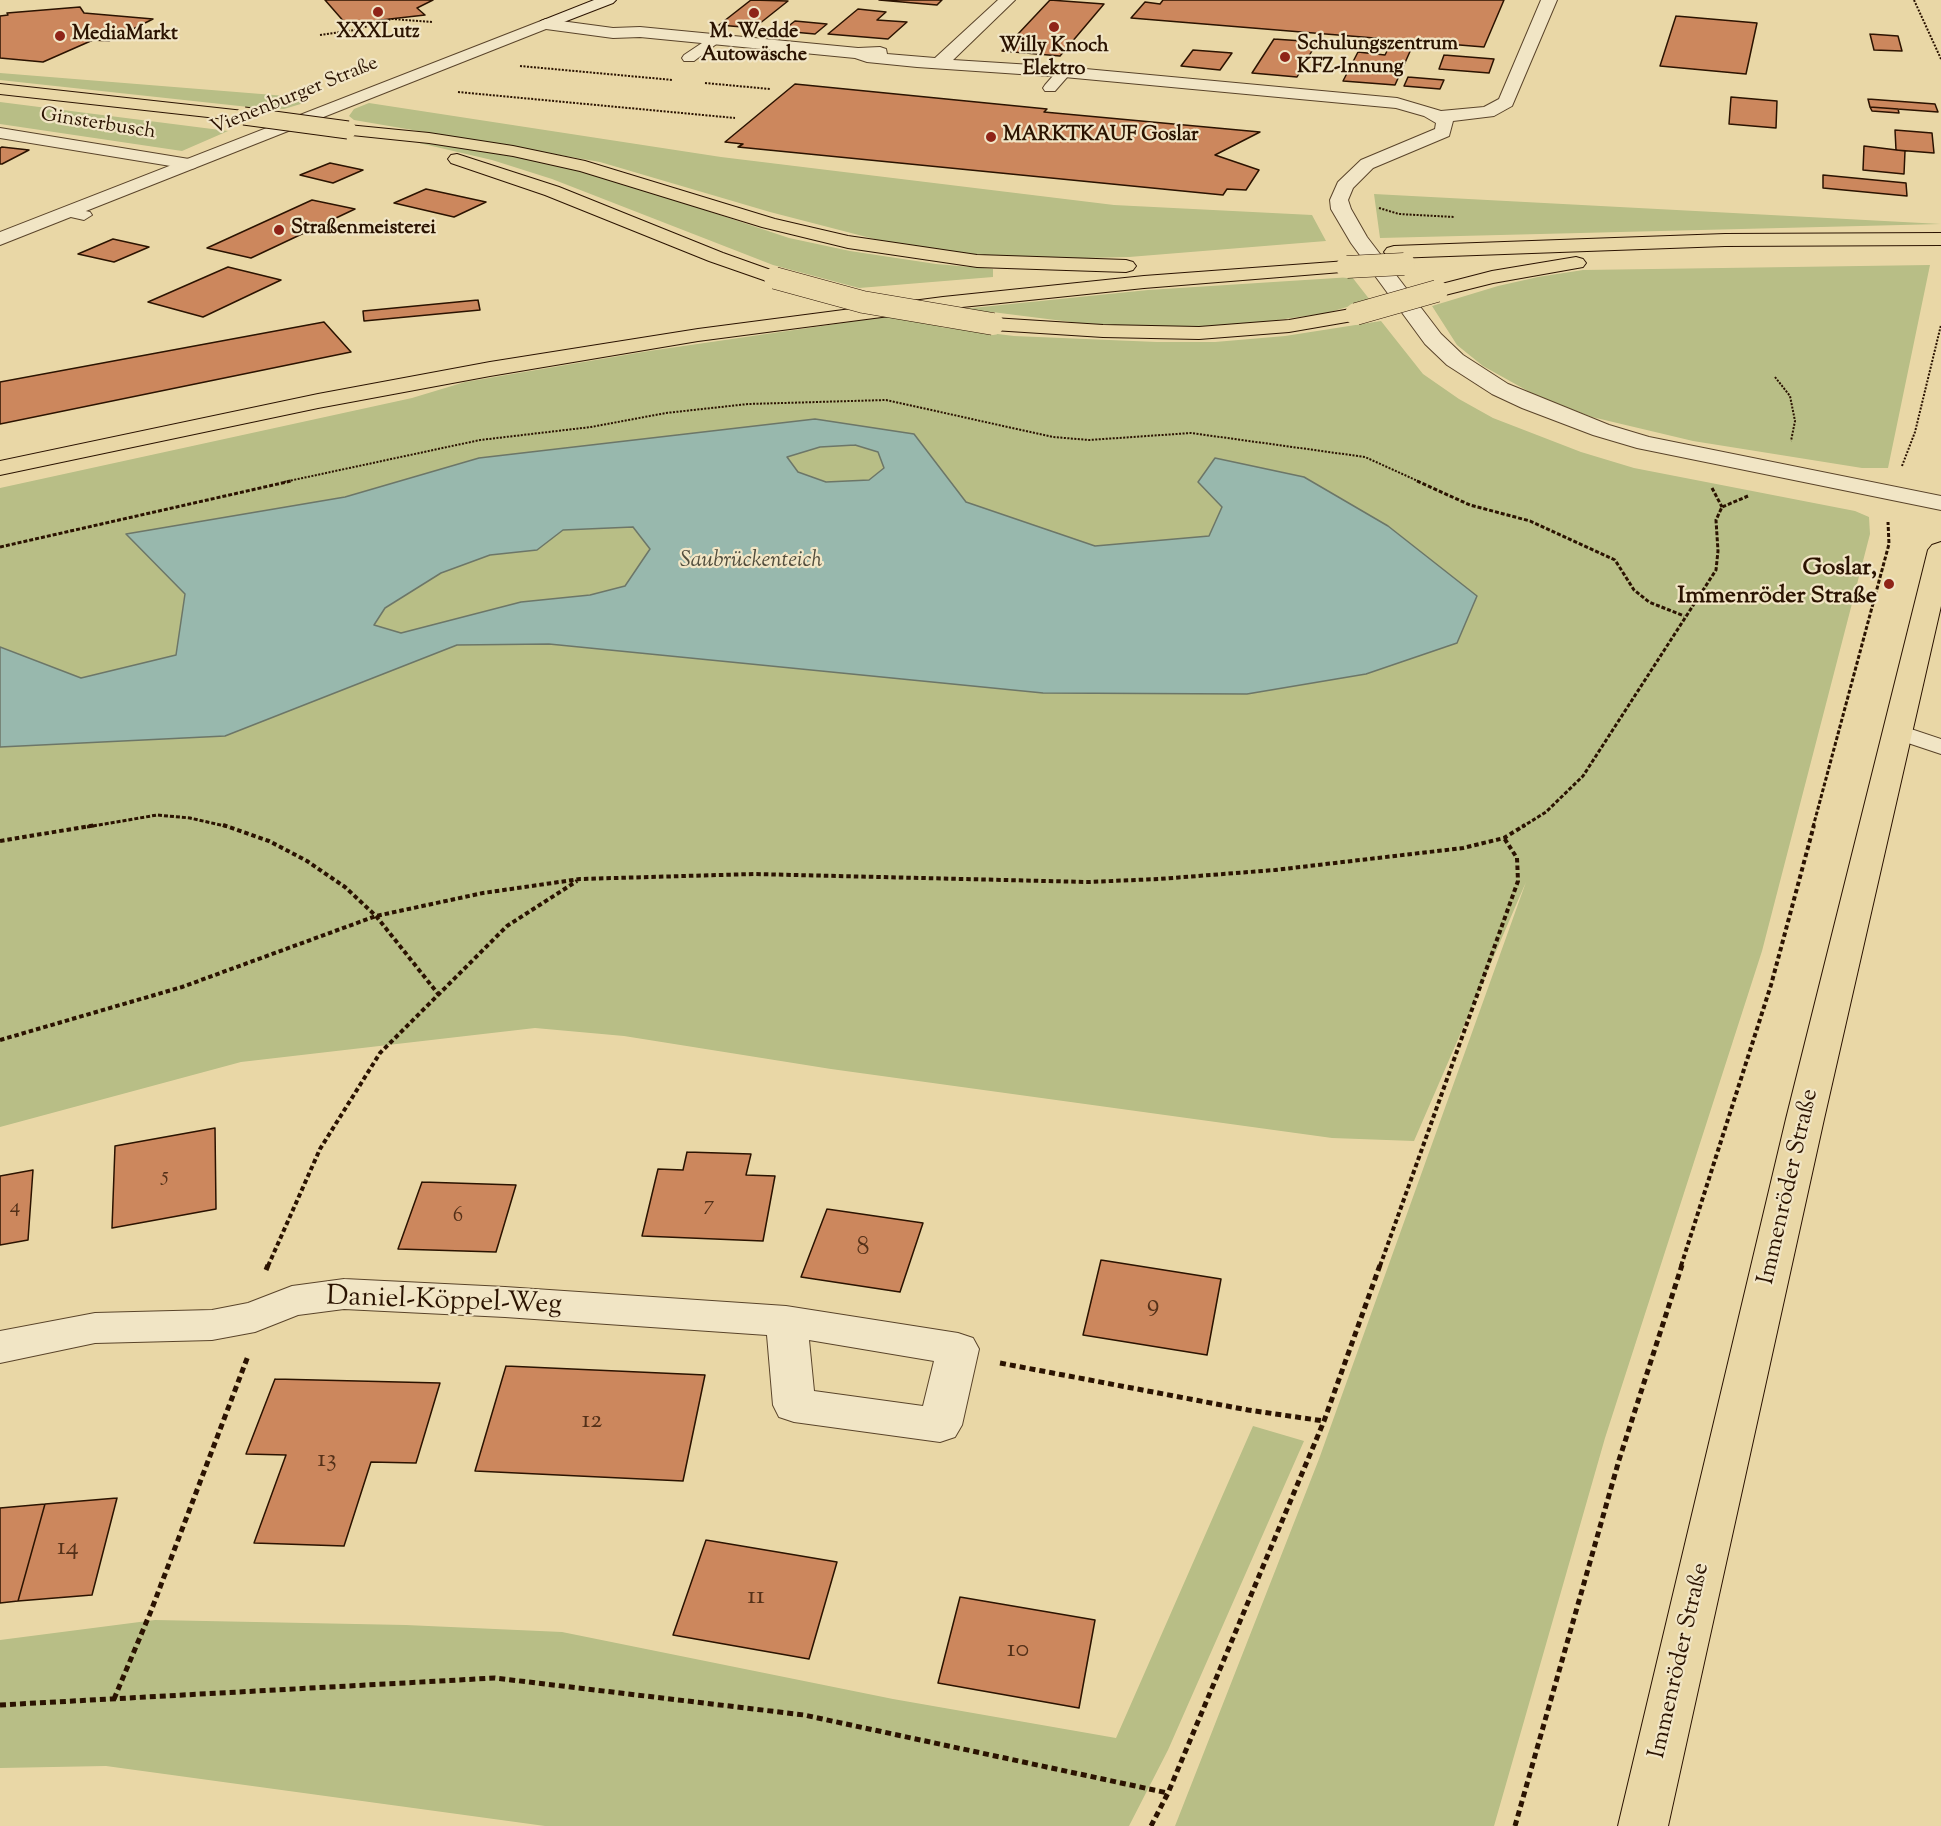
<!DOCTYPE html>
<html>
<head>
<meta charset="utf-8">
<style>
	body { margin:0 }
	canvas { display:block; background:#e9d7a6 }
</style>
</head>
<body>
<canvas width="1941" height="1826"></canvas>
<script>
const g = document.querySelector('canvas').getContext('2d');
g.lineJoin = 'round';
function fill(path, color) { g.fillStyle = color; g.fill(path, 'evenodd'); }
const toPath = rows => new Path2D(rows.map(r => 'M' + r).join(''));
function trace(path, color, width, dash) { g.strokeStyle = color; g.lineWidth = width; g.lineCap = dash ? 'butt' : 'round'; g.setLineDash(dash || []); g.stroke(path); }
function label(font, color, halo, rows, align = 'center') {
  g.font = font + ' "Sorts Mill Goudy",serif'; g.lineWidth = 4.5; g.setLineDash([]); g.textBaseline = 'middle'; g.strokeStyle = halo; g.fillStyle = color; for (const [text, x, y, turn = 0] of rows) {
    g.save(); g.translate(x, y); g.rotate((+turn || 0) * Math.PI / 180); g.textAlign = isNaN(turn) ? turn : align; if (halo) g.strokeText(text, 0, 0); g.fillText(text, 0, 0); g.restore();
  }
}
fill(toPath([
	[0,74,0,73,311,98,304,103,284,109,267,109,0,80],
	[0,102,228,131,182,151,0,124],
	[369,103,721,157,1114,205,1312,215,1326,241,1129,257,1041,259,967,254,882,241,770,212,600,162,354,120,349,116,354,109],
	[422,142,525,157,560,165,624,183,789,238,850,251,936,264,993,269,993,277,859,288,773,265,552,179,492,160,419,143],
	[1374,194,1941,224,1380,238],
	[1930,265,1888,468,1862,468,1693,441,1592,417,1535,395,1483,366,1457,345,1432,306,1498,286,1538,277,1583,270],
	[1352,277,1370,300,1327,313,1270,321,1210,326,1148,327,1079,323,992,312,940,327,1014,336,1157,342,1215,342,1285,336,1381,321,1423,374,1459,399,1493,418,1581,452,1634,468,1855,511,1869,517,1870,534,1762,951,1605,1438,1494,1826,1175,1826,1319,1459,1526,882,1414,1141,1332,1138,831,1069,624,1036,535,1028,241,1062,0,1127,0,488,412,398,465,382,649,351,884,317,1148,290],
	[1253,1426,1304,1441,1168,1750,1129,1826,545,1826,106,1766,0,1768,0,1640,155,1620,406,1625,562,1632,893,1699,1116,1738]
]), '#b8be86');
const water = toPath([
	[815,419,914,434,966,502,1095,546,1209,536,1222,507,1198,482,1215,458,1304,477,1388,526,1477,596,1457,643,1366,674,1247,694,1043,693,549,644,457,645,225,736,0,747,0,647,81,678,176,655,185,594,126,534,345,497,479,458,815,419],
	[855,445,878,452,884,468,869,480,826,482,798,472,787,457,820,447,855,445],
	[633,527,650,549,625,586,590,595,521,602,401,633,374,625,385,608,441,573,490,555,537,550,563,530,633,527]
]);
fill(water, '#98b8ad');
trace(water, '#6c7668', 1.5);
const building = toPath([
	[325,0,433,0,417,8,425,15,346,24,325,0],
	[751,0,788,1,754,28,719,25,751,0],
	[879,0,942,0,937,5,879,0],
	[1050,0,1104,4,1060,56,1002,51,1050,0],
	[1163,0,1504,0,1484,47,1131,18,1145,2,1160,4,1163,0],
	[80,7,84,13,153,19,109,41,93,40,43,62,0,58,0,16,8,15,7,13,80,7],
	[858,9,886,12,877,20,907,22,888,39,828,34,858,9],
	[1676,16,1757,23,1746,74,1660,66,1676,16],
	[795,21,827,24,815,34,782,31,795,21],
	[1870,34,1898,36,1902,51,1874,50,1870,34],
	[1274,39,1317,42,1297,77,1252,73,1274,39],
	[1390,45,1412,47,1395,85,1343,81,1358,52,1385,55,1390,45],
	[1193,50,1232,53,1220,70,1181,66,1193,50],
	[1444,55,1494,59,1489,73,1439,69,1444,55],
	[1408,77,1444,80,1440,89,1404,86,1408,77],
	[795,84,1047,109,1044,112,1260,132,1215,155,1259,170,1246,190,1227,189,1223,195,738,147,743,144,725,142,795,84],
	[1731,97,1777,101,1776,128,1729,124,1731,97],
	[1868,99,1935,104,1938,112,1870,107,1868,99],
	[1870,107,1898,109,1899,113,1872,111,1870,107],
	[1895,130,1932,133,1934,153,1896,150,1895,130],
	[1864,146,1905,151,1904,174,1863,170,1864,146],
	[0,148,2,147,29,150,2,164,0,164,0,148],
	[330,163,363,170,333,183,300,175,330,163],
	[1823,175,1906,183,1907,196,1823,188,1823,175],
	[426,189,486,202,454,217,394,203,426,189],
	[312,200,355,209,251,258,207,248,312,200],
	[113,239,149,247,114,262,78,254,113,239],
	[228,267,281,280,203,317,148,302,228,267],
	[478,300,480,310,364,321,363,311,478,300],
	[324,322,351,352,0,424,0,382,324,322],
	[215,1128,216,1209,112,1228,115,1146,215,1128],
	[687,1152,751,1154,746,1175,775,1176,763,1241,642,1236,658,1169,683,1170,687,1152],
	[33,1170,28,1240,0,1245,0,1176,33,1170],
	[422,1182,516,1185,496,1252,398,1249,422,1182],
	[827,1209,923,1223,900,1292,801,1277,827,1209],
	[1101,1260,1221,1279,1207,1355,1083,1335,1101,1260],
	[506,1366,705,1375,683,1481,475,1471,506,1366],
	[275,1379,440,1383,416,1463,371,1462,344,1546,254,1543,286,1455,246,1454,275,1379],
	[117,1498,92,1595,18,1601,45,1504,117,1498],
	[45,1504,18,1601,0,1603,0,1508,45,1504],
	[706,1540,837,1562,809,1659,673,1635,706,1540],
	[960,1597,1095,1620,1079,1708,938,1683,960,1597]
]);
fill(building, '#cc875d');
trace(building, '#2b1301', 1.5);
const service = toPath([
	[714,35,719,36,720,39,719,42,694,61,684,61,682,58,684,55,714,35],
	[1064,68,1069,69,1071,72,1069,75,1055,91,1045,91,1043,88,1045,85,1059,69,1064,68],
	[68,207,90,212,92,215,84,220,62,215,60,212,62,209,68,207],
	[1899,725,1941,739,1941,754,1890,737,1887,732,1890,727,1899,725]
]);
const minor = toPath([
	[998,0,1015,0,953,60,1064,67,1397,98,1441,111,1484,107,1499,99,1541,0,1557,0,1512,106,1494,116,1453,121,1449,136,1373,168,1353,188,1348,200,1351,209,1367,237,1441,334,1463,355,1508,384,1609,425,1649,437,1941,496,1941,510,1637,448,1593,435,1522,408,1492,394,1447,365,1425,344,1351,243,1331,209,1330,200,1338,182,1361,160,1435,129,1436,123,1424,116,1396,108,1064,77,917,67,867,62,855,58,640,37,613,38,546,29,538,24,546,19,613,28,640,27,858,48,880,47,886,49,887,54,935,58,998,0],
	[0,128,189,159,195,160,198,164,195,168,189,169,0,138,0,128],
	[344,1279,505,1287,786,1306,958,1333,973,1338,979,1349,962,1425,955,1437,940,1442,794,1422,779,1417,773,1405,767,1335,505,1317,344,1309,298,1315,255,1332,212,1340,95,1343,0,1363,0,1331,95,1313,212,1310,248,1303,292,1286,344,1279],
	[809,1340,934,1361,923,1406,814,1391,809,1340]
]);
const tertiary = toPath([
	[546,19,551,21,554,24,551,27,0,245,0,232,546,19]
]);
const secondary = toPath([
	[594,0,616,0,613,3,551,27,541,27,538,24,541,21,594,0]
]);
const primary = toPath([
	[1941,542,1941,606,1824,1119,1668,1826,1618,1826,1786,1119,1928,550,1932,545,1941,542]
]);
const trunk = toPath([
	[0,84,244,111,250,112,253,116,250,120,244,121,0,94,0,84],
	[348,125,429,133,513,146,585,161,775,219,848,236,977,255,1126,260,1133,262,1136,266,1133,270,1126,272,977,267,848,248,762,227,580,171,513,156,429,143,342,134,339,130,342,126,348,125],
	[457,154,559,187,723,253,782,274,785,278,782,282,775,284,709,261,545,195,451,163,448,159,451,155,457,154],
	[1941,233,1941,245,1725,246,1394,258,1387,256,1384,252,1387,248,1394,246,1725,234,1941,233],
	[1576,257,1583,259,1586,263,1583,267,1493,283,1437,297,1430,295,1427,291,1430,287,1492,271,1576,257],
	[1347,261,1354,263,1357,267,1354,271,1144,288,943,309,698,341,490,376,318,408,0,475,0,461,318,394,490,362,698,329,943,297,1144,276,1347,261],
	[1356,308,1364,309,1367,314,1364,319,1289,332,1199,339,1103,337,993,330,985,329,982,324,985,319,993,318,1103,325,1199,327,1289,320,1356,308]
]);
trace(service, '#5a442a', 2);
trace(minor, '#5a442a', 2);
trace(tertiary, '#5a442a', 2);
trace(secondary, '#2b1301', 2);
trace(primary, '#2b1301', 2);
trace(trunk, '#2b1301', 2);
trace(toPath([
	[1914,0,1941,59],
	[320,35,355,30,392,19,433,22],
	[520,66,673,80],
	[705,83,770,89],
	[458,92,735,118],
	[1379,208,1399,214,1454,217],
	[1775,377,1790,396,1795,421,1791,441],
	[1902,466,1915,432,1941,325],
	[284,482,480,440,591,427,666,413,748,404,886,400,1053,437,1089,440,1191,433,1365,457,1420,482]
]), '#2b1301', 2, [2, 1.5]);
trace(toPath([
	[1417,481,1470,505,1530,521,1615,560,1634,590,1649,602,1684,616],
	[1712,488,1722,507],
	[0,547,291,481],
	[87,827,157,815,190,818,229,827],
	[1522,827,1546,812,1583,776,1716,570,1718,551,1716,520,1722,507,1748,496],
	[1813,827,1889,544,1888,522]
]), '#2b1301', 3, [4, 2]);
trace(toPath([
	[223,825,269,841,307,861,345,887,376,916,439,995],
	[0,841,96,825],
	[0,1040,182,987,376,916,483,893,580,879,754,874,1088,882,1159,879,1275,870,1463,848,1504,838,1525,825],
	[268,1266,320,1149,380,1053,507,926,577,881],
	[1380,1266,1518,881,1517,858,1504,838],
	[1681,1266,1771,985,1814,825]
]), '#2b1301', 4, [4.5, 3]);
trace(toPath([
	[266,1270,268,1265],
	[1000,1363,1248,1410,1324,1421],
	[114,1699,151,1611,248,1356],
	[0,1705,495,1678,804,1715,1168,1793],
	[1151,1826,1168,1793,1324,1421,1380,1265],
	[1515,1826,1619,1460,1682,1265]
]), '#2b1301', 5, [6, 4]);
fill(service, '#f1e5c5');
fill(minor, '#f1e5c5');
fill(tertiary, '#f1e5c5');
fill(secondary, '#f1e5c5');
fill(primary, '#e9d7a6');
fill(trunk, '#e9d7a6');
const trunkBridgeFar1 = toPath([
	[244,116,348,130]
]);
const trunkBridge = toPath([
	[1347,267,1404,264],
	[775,278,863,302,993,324],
	[1356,314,1437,291]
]);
trace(trunkBridgeFar1, '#2b1301', 19, []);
trace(trunkBridge, '#2b1301', 23, []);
trace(trunkBridgeFar1, '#e9d7a6', 17);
trace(trunkBridge, '#e9d7a6', 22);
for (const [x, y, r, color] of [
	[378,12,6,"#8f2418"],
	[754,13,6,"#8f2418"],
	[1054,27,6,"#8f2418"],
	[60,36,6,"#8f2418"],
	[1285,57,6,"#8f2418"],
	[991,137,6,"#8f2418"],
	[279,230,6,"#8f2418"],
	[1889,584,6,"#8f2418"]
]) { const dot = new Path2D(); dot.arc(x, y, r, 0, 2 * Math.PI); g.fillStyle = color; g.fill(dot); trace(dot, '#f1e5c5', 2); }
label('bold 20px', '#2b1301', '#f1e5c5', [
	["XXXLutz",378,34,"center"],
	["M. Wedde",754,34,"center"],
	["Autowäsche",754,57,"center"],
	["MediaMarkt",72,36],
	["Schulungszentrum",1297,46],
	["KFZ-Innung",1297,69],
	["Willy Knoch",1054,48,"center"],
	["Elektro",1054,71,"center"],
	["MARKTKAUF Goslar",1003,137],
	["Straßenmeisterei",291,230]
], 'left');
label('20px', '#2b1301', '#f1e5c5', [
	["Vienenburger Straße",295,97,-22],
	["Ginsterbusch",98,125,9]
]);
label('21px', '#533018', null, [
	["5",165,1177],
	["7",709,1206],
	["4",15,1208],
	["6",458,1217]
]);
label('italic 22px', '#514d3d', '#f1e5c5', [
	["Saubrückenteich",751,562]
]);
label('bold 24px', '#2b1301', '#f1e5c5', [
	["Goslar,",1877,570],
	["Immenröder Straße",1877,598]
], 'right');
label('24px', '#2b1301', '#f1e5c5', [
	["Immenröder Straße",1790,1187,-77],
	["Immenröder Straße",1681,1661,-77]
]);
label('26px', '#533018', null, [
	["8",863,1250],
	["9",1153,1307],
	["12",592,1423],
	["13",327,1462],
	["14",68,1550],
	["11",756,1599],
	["10",1018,1652]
]);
label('28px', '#2b1301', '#f1e5c5', [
	["Daniel-Köppel-Weg",444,1303,2]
]);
</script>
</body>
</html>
